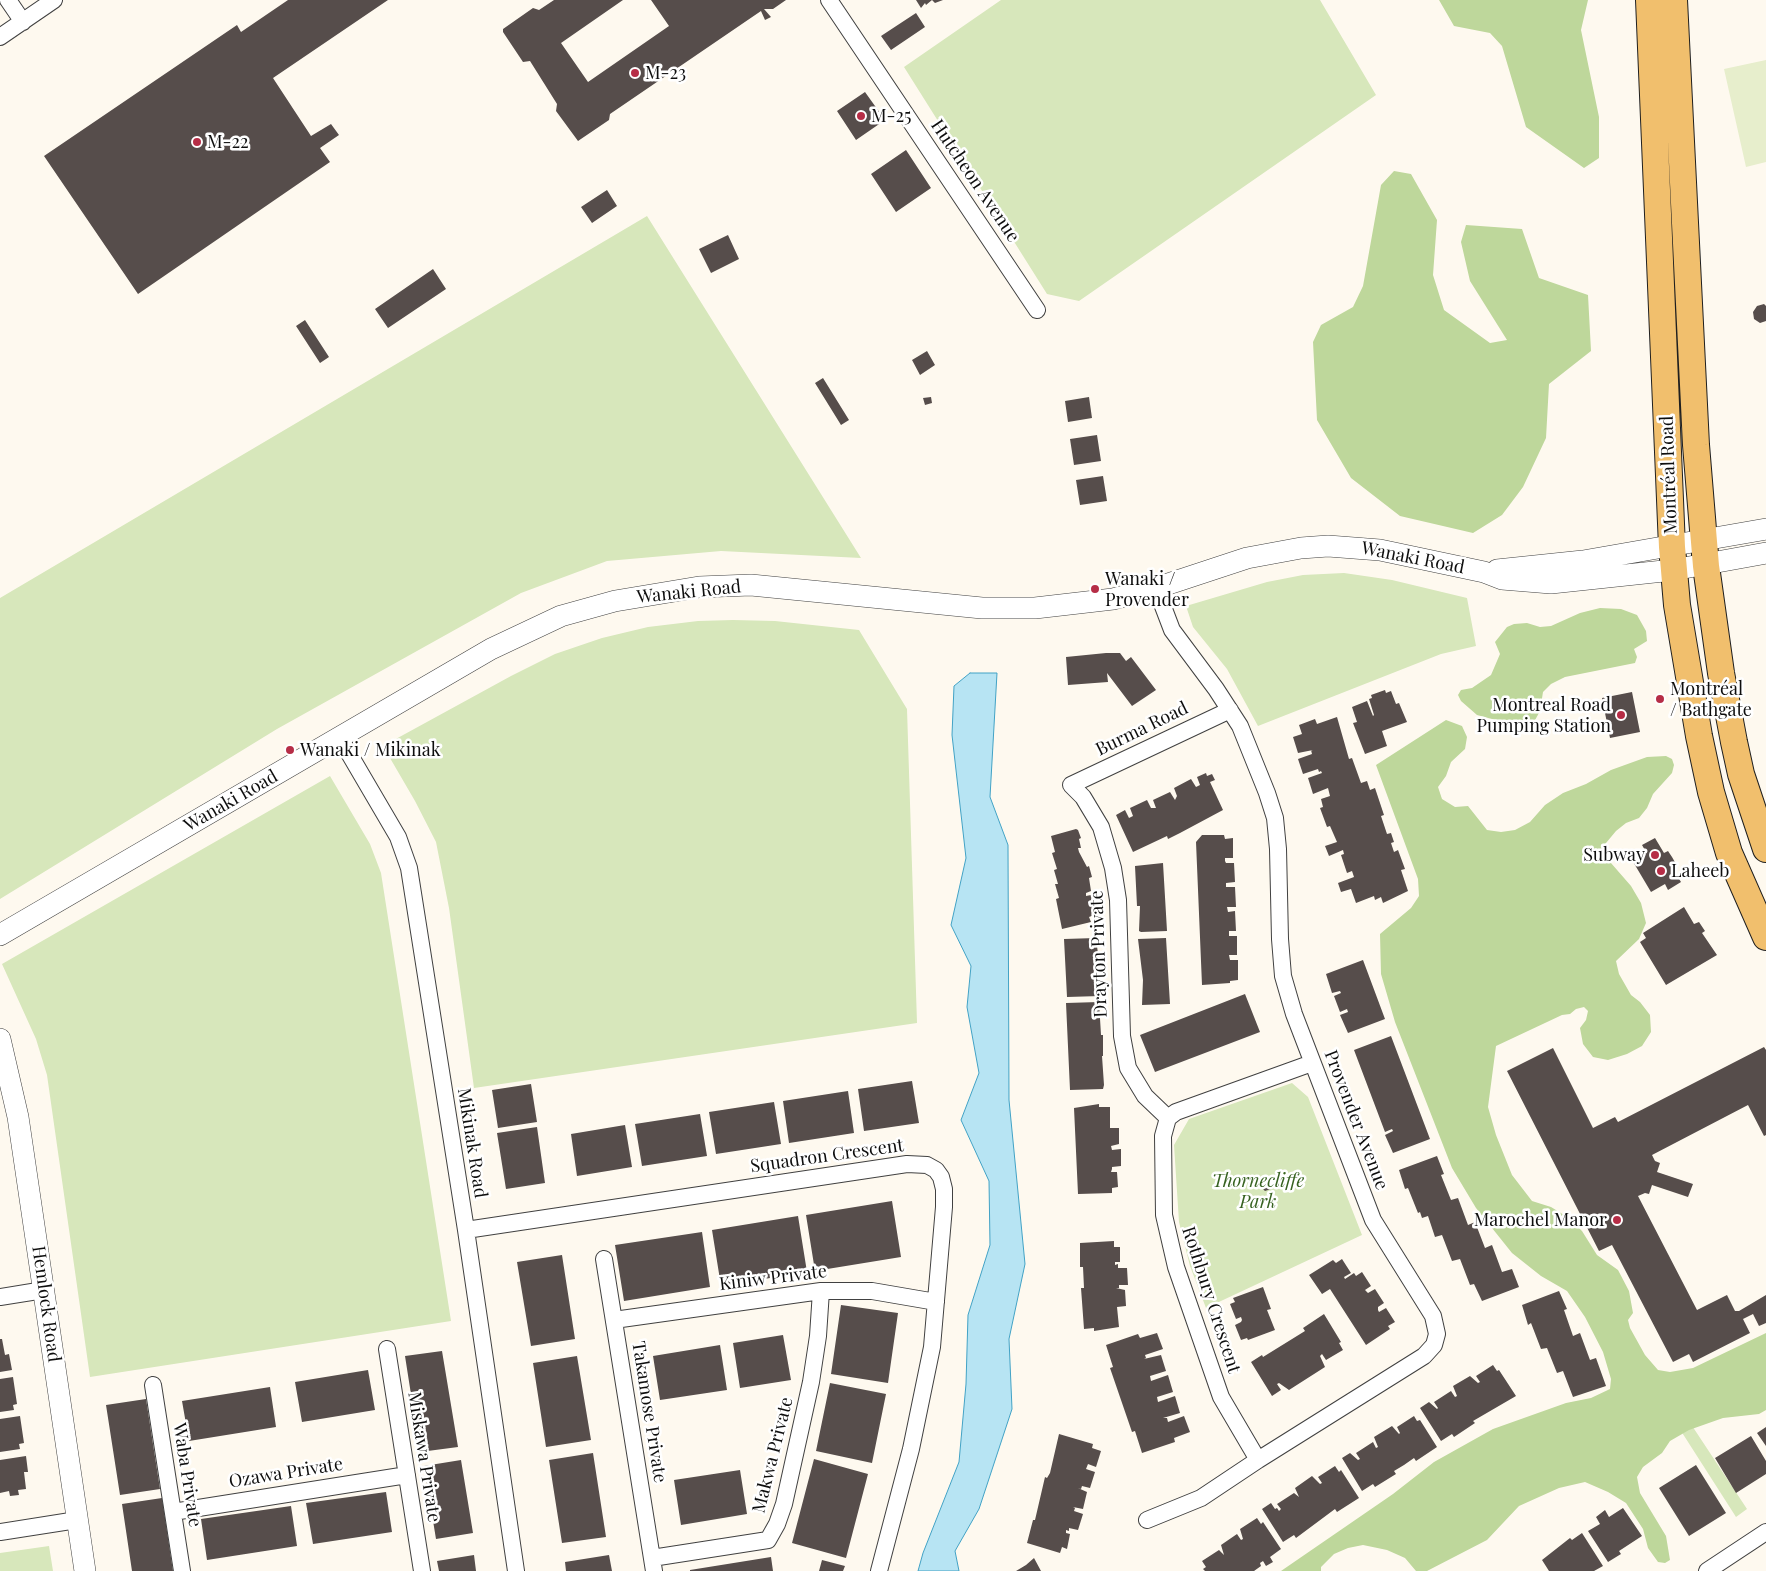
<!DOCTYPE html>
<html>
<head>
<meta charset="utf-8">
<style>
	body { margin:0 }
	canvas { display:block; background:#fef9ef }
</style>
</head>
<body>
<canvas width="1766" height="1571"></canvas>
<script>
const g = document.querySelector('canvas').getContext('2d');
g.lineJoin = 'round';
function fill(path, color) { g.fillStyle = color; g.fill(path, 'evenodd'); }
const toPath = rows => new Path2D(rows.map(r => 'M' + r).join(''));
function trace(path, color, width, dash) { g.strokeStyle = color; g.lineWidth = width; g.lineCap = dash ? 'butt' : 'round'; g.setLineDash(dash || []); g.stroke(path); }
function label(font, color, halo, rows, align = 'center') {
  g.font = font + ' "Playfair Display",serif'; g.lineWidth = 5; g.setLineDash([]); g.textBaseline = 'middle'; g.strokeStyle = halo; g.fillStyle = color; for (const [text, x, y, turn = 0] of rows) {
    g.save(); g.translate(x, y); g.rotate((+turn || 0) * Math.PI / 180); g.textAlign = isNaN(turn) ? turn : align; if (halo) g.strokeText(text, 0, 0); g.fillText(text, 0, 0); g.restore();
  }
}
fill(toPath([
	[1001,0,1320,0,1376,95,1079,301,1047,294,904,67],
	[647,216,861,558,721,551,607,561,521,593,277,729,0,899,0,598],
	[1344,573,1392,580,1467,598,1476,646,1441,654,1258,726,1227,669,1193,627,1186,606,1267,582,1303,575],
	[733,620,775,621,859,630,907,709,917,1023,474,1088,449,908,436,842,415,801,383,746,511,676,555,654,602,638,648,627,698,621],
	[330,776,370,844,381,873,451,1321,90,1377,47,1075,36,1039,2,964],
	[1292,1083,1308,1097,1362,1235,1206,1308,1190,1266,1179,1222,1174,1145,1189,1119],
	[1677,1403,1747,1509,1736,1517,1681,1431],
	[49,1546,53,1571,0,1571,0,1553]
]), '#d7e7bb');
fill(toPath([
	[1439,0,1588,0,1581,30,1599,117,1599,158,1584,168,1526,127,1502,46,1490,33,1454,26],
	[1394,171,1411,174,1437,220,1433,275,1444,310,1490,343,1507,340,1470,281,1461,242,1466,225,1522,229,1539,278,1588,295,1591,351,1549,384,1546,438,1523,487,1502,515,1473,533,1400,516,1351,478,1317,420,1313,342,1321,325,1353,307,1363,286,1381,185],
	[1600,608,1621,609,1637,615,1646,631,1647,641,1634,649,1637,657,1635,663,1565,677,1551,684,1543,692,1540,711,1534,722,1522,724,1492,719,1477,715,1461,701,1458,695,1461,690,1472,688,1491,675,1500,654,1495,642,1507,627,1514,624,1527,623,1540,627,1551,626,1580,613],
	[1446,720,1462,726,1467,737,1465,749,1451,762,1446,776,1438,787,1442,799,1455,807,1468,806,1487,830,1501,832,1515,830,1530,822,1545,805,1563,793,1586,784,1611,770,1647,757,1666,756,1672,759,1674,765,1672,773,1653,794,1647,808,1639,818,1626,823,1616,831,1606,843,1604,855,1631,886,1641,903,1646,923,1639,939,1616,961,1619,974,1631,995,1640,1002,1650,1015,1651,1032,1642,1046,1627,1054,1608,1060,1593,1057,1583,1044,1580,1028,1586,1020,1588,1011,1584,1007,1576,1009,1570,1014,1562,1015,1496,1046,1488,1107,1496,1135,1512,1175,1532,1201,1551,1207,1569,1218,1582,1231,1597,1255,1618,1270,1629,1291,1633,1313,1628,1320,1630,1328,1645,1355,1658,1370,1670,1372,1693,1368,1766,1333,1766,1410,1759,1414,1723,1418,1689,1430,1670,1441,1662,1453,1643,1467,1637,1477,1640,1493,1666,1536,1670,1560,1665,1563,1658,1562,1648,1548,1643,1529,1626,1503,1608,1492,1585,1482,1559,1488,1519,1506,1487,1540,1427,1571,1416,1571,1405,1558,1387,1550,1363,1545,1348,1548,1334,1554,1321,1567,1321,1571,1281,1571,1393,1494,1434,1462,1493,1429,1566,1403,1591,1398,1610,1389,1611,1379,1603,1352,1585,1317,1567,1291,1541,1276,1512,1253,1476,1208,1452,1168,1395,1022,1381,974,1380,934,1411,908,1419,896,1418,879,1376,765]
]), '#bed79b');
fill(toPath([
	[1766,60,1766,162,1746,167,1724,69]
]), '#e7eecc');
const water = toPath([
	[970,673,997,673,990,797,1008,845,1009,1100,1025,1264,1009,1339,1012,1409,979,1509,955,1551,959,1571,918,1571,923,1553,959,1462,966,1384,968,1315,990,1245,989,1181,961,1120,979,1073,967,1007,971,966,951,925,966,858,952,735,954,686,970,673]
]);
fill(water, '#b7e4f3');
trace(water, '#42a2c5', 1);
fill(toPath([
	[288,0,388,0,273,78,311,136,331,124,339,135,320,148,330,162,138,294,44,156,237,25,241,32],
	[554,0,623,0,561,43,588,82,669,26,651,0,786,0,773,9,764,9,771,17,765,20,761,11,610,114,609,120,578,141,556,111,557,104,530,61,523,62,503,32,503,29,533,8,539,10],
	[916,0,943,0,935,3,932,0,926,5,925,3,921,8],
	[916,13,925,27,891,50,881,36],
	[865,92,885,120,856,140,837,111],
	[906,150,931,188,896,212,871,174],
	[607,190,617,206,592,223,581,207],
	[728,235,739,259,711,273,699,249],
	[433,269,446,289,388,328,375,309],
	[1764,304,1766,306,1766,321,1760,323,1754,319,1753,312,1757,306],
	[305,320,329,357,320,363,296,326],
	[927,351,935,365,920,375,912,360],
	[823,378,849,420,841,425,815,383],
	[931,397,932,403,925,405,923,398],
	[1089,397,1092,418,1068,422,1065,401],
	[1097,435,1101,461,1074,465,1070,439],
	[1103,476,1107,501,1080,505,1076,480],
	[1106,653,1120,653,1126,661,1131,657,1156,690,1132,706,1107,673,1108,682,1068,685,1066,657],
	[1385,690,1386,693,1391,691,1396,704,1399,703,1407,722,1382,731,1387,746,1365,754,1353,723,1357,722,1352,707,1367,701,1373,716,1374,715,1369,699,1372,698,1371,695],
	[1632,692,1640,732,1610,738,1602,698],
	[1337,717,1349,759,1352,758,1361,783,1367,781,1370,790,1375,788,1384,815,1381,816,1387,834,1391,833,1394,842,1391,843,1394,852,1398,850,1405,869,1401,870,1408,891,1383,903,1381,897,1375,900,1374,896,1356,903,1351,889,1341,892,1338,883,1354,877,1352,871,1347,873,1341,855,1344,854,1343,850,1329,856,1325,846,1337,842,1330,826,1327,827,1320,808,1323,807,1321,799,1330,796,1328,788,1313,794,1308,778,1322,773,1321,771,1319,772,1318,769,1303,774,1298,759,1312,754,1311,750,1313,750,1298,753,1293,737,1302,734,1299,725,1315,719,1317,724],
	[1206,773,1207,776,1212,774,1215,780,1210,782,1223,810,1180,833,1168,839,1167,836,1133,852,1116,815,1125,810,1129,818,1133,816,1130,808,1147,800,1151,808,1156,808,1153,800,1170,792,1175,800,1177,796,1174,788,1191,779,1196,787,1200,785,1197,777],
	[1076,829,1078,830,1081,838,1079,839,1081,848,1078,848,1079,852,1087,867,1089,866,1092,877,1089,878,1091,891,1086,893,1086,896,1091,895,1094,915,1089,917,1091,922,1062,929,1056,899,1059,898,1055,884,1058,884,1054,870,1057,869,1052,853,1055,852,1051,836],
	[1202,835,1224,835,1225,839,1233,838,1233,858,1225,858,1225,861,1226,863,1234,863,1235,882,1226,883,1226,887,1235,887,1236,907,1227,907,1228,912,1235,911,1236,931,1229,931,1229,936,1237,936,1237,955,1229,955,1230,960,1238,960,1238,980,1230,981,1230,983,1202,985,1196,842],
	[1655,838,1664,853,1668,851,1672,857,1676,864,1671,866,1681,882,1668,890,1665,884,1651,892,1632,860,1646,852,1642,845],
	[1163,863,1167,931,1141,932,1139,931,1140,906,1137,906,1135,866],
	[1684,907,1694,924,1699,922,1705,931,1702,933,1717,955,1666,985,1640,942,1646,938,1643,933],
	[1096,938,1100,970,1100,996,1067,997,1064,939],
	[1166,938,1170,1004,1142,1005,1143,980,1138,939],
	[1363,960,1385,1019,1348,1033,1340,1015,1348,1012,1347,1009,1340,1012,1334,996,1341,993,1340,991,1332,993,1326,974],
	[1245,994,1260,1032,1155,1072,1140,1035],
	[1099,1002,1101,1035,1103,1035,1103,1056,1102,1056,1104,1085,1103,1089,1070,1090,1066,1003],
	[1391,1036,1430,1139,1393,1153,1385,1135,1393,1131,1392,1129,1385,1132,1354,1050],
	[1764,1047,1766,1050,1766,1135,1764,1136,1748,1105,1652,1155,1655,1161,1660,1163,1657,1172,1693,1184,1688,1197,1652,1185,1649,1194,1645,1193,1638,1196,1697,1310,1727,1295,1735,1311,1739,1311,1766,1295,1766,1323,1759,1326,1753,1314,1743,1319,1750,1333,1693,1362,1689,1354,1673,1362,1612,1245,1599,1251,1507,1071,1553,1048,1593,1128,1615,1117,1618,1122],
	[912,1081,919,1123,864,1131,858,1089],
	[531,1084,537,1122,498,1128,492,1090],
	[848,1091,854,1133,789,1143,783,1101],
	[774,1102,781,1144,716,1154,709,1112],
	[1099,1104,1099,1107,1110,1107,1110,1128,1119,1128,1119,1144,1111,1146,1112,1150,1121,1149,1121,1166,1112,1167,1112,1169,1111,1172,1117,1172,1118,1187,1112,1188,1112,1193,1078,1194,1074,1108],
	[700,1114,707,1156,642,1166,635,1124],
	[625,1125,632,1167,577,1176,571,1134],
	[537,1127,545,1183,506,1189,497,1133],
	[1437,1156,1444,1174,1441,1175,1451,1200,1458,1198,1468,1225,1475,1222,1485,1248,1492,1245,1502,1272,1512,1269,1519,1287,1482,1301,1474,1284,1470,1285,1460,1259,1452,1261,1442,1235,1435,1237,1428,1216,1422,1218,1420,1212,1418,1213,1408,1188,1405,1189,1399,1170],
	[1268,1178,1272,1183,1271,1189,1265,1191,1260,1186,1261,1180],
	[892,1201,901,1257,815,1271,806,1215],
	[798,1216,807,1272,721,1286,712,1230],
	[702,1232,710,1287,624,1301,615,1245],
	[1114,1241,1114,1247,1120,1247,1120,1262,1115,1262,1115,1265,1118,1264,1118,1268,1127,1268,1128,1285,1119,1285,1119,1288,1116,1288,1125,1290,1126,1306,1117,1307,1119,1327,1094,1331,1094,1328,1084,1329,1081,1288,1084,1288,1083,1267,1080,1267,1080,1243],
	[562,1255,575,1339,531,1346,517,1262],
	[1342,1259,1351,1273,1344,1277,1345,1279,1354,1273,1356,1276,1362,1272,1371,1286,1365,1290,1368,1293,1375,1289,1384,1303,1378,1307,1378,1310,1379,1312,1386,1308,1395,1322,1388,1326,1390,1329,1366,1345,1330,1289,1322,1294,1309,1275,1333,1260,1336,1263],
	[1263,1287,1271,1309,1267,1310,1275,1330,1248,1340,1247,1338,1241,1340,1235,1325,1241,1322,1242,1320,1241,1317,1236,1319,1230,1304,1235,1302,1233,1298],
	[1559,1291,1567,1309,1564,1310,1573,1336,1580,1333,1590,1360,1596,1358,1606,1386,1573,1397,1563,1371,1557,1373,1547,1348,1541,1349,1531,1323,1528,1325,1522,1305],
	[841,1305,898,1313,888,1383,831,1374],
	[1324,1314,1341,1342,1339,1343,1343,1350,1326,1360,1322,1354,1320,1356,1325,1367,1289,1390,1279,1383,1277,1384,1281,1390,1272,1396,1251,1362,1262,1355,1263,1357,1305,1331,1303,1328],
	[1157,1333,1163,1349,1145,1355,1146,1358,1144,1359,1161,1355,1166,1371,1150,1376,1151,1381,1168,1375,1173,1392,1157,1397,1158,1402,1175,1396,1180,1413,1163,1418,1167,1418,1168,1422,1184,1416,1190,1432,1174,1438,1175,1442,1142,1453,1135,1431,1132,1432,1110,1368,1113,1367,1106,1345,1138,1334,1140,1338],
	[783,1335,791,1380,740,1388,733,1343],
	[0,1339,2,1339,5,1355,9,1354,12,1370,0,1372],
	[720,1345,727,1390,660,1400,653,1356],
	[442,1351,458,1447,420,1452,405,1356],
	[577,1356,591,1440,546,1447,533,1363],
	[1493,1365,1497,1371,1499,1370,1516,1396,1473,1421,1475,1423,1454,1437,1452,1434,1441,1441,1420,1408,1429,1402,1437,1409,1438,1408,1434,1402,1451,1391,1455,1397,1457,1396,1453,1386,1470,1376,1478,1383,1480,1382,1476,1376],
	[368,1370,375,1410,302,1422,295,1382],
	[13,1377,17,1404,13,1405,14,1410,0,1412,0,1379],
	[830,1383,886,1394,872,1463,816,1451],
	[270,1387,276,1427,189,1441,182,1401],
	[146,1399,160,1489,120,1495,106,1405],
	[20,1416,24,1443,19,1444,20,1449,0,1452,0,1419],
	[1414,1416,1417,1421,1420,1420,1437,1447,1416,1461,1414,1458,1404,1465,1394,1471,1396,1474,1375,1487,1373,1484,1362,1491,1342,1458,1350,1453,1358,1460,1360,1459,1356,1453,1373,1442,1376,1448,1378,1447,1374,1437,1392,1426,1399,1434,1400,1433,1397,1427],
	[1766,1427,1766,1446,1757,1433],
	[1059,1434,1093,1444,1092,1448,1101,1451,1096,1467,1088,1464,1086,1469,1095,1472,1090,1488,1082,1486,1081,1489,1078,1488,1087,1492,1083,1509,1073,1507,1075,1508,1074,1511,1083,1514,1078,1530,1069,1528,1069,1531,1066,1530,1066,1533,1070,1534,1067,1549,1062,1547,1060,1553,1027,1543,1033,1520,1035,1520,1045,1477,1047,1478,1050,1473],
	[1751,1436,1766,1461,1766,1474,1736,1493,1715,1458],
	[593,1453,606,1537,562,1543,549,1460],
	[26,1456,28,1472,24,1472,26,1489,18,1490,19,1495,10,1496,9,1491,0,1493,0,1460],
	[814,1459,868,1474,846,1558,792,1543],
	[461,1460,473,1533,436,1539,424,1466],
	[1696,1465,1726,1513,1689,1536,1659,1488],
	[1335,1466,1339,1472,1341,1470,1359,1498,1337,1512,1335,1509,1296,1538,1294,1535,1283,1542,1262,1509,1271,1503,1275,1509,1277,1508,1279,1511,1281,1509,1277,1504,1294,1493,1299,1497,1295,1488,1312,1476,1320,1484,1322,1483,1318,1477],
	[740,1470,747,1514,681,1525,674,1480],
	[386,1492,392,1532,313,1544,306,1503],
	[162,1498,173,1571,132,1571,122,1504],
	[291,1506,297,1546,207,1560,201,1519],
	[1623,1508,1642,1536,1619,1551,1621,1554,1608,1562,1588,1531,1600,1524,1596,1517,1605,1510,1609,1517],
	[1257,1518,1261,1524,1263,1522,1281,1549,1270,1557,1273,1562,1266,1566,1263,1561,1260,1563,1261,1566,1254,1571,1205,1571,1203,1569,1206,1567,1202,1561,1219,1550,1224,1555,1221,1545,1237,1534,1241,1540,1243,1539,1240,1529],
	[1582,1533,1603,1566,1594,1571,1549,1571,1542,1560,1570,1538,1572,1540],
	[474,1555,476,1571,439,1571,437,1561],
	[609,1555,612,1571,566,1571,565,1562],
	[771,1557,773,1571,690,1571,690,1570],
	[1034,1558,1041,1571,1016,1571,1026,1565],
	[822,1560,845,1566,843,1571,819,1571]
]), '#564d4b');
const minor = toPath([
	[8,0,23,22],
	[829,0,1037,310],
	[0,37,54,0],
	[340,738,398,837,409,868,466,1230,516,1571],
	[1168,1118,1145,1096,1128,1068,1122,1036,1118,900,1113,868,1101,827,1083,797,1071,785,1230,710],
	[466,1230,907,1164,927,1165,936,1170,941,1177,944,1189,944,1207,932,1347,911,1449,879,1571],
	[604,1259,654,1571],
	[0,1297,44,1290],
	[614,1320,821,1291,872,1291,936,1302],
	[387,1349,422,1571],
	[153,1385,182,1571],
	[1258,1460,1221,1397,1176,1267,1164,1215,1163,1136,1168,1118,1176,1112,1312,1063],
	[173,1512,407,1475],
	[1147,1520,1201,1498,1258,1460,1424,1356,1434,1345,1437,1334,1433,1316,1373,1220,1294,1014,1283,976,1280,939,1278,849,1275,818,1267,793,1240,726,1216,689,1172,630,1156,588],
	[0,1532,77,1520],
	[652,1558,768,1540,777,1524,784,1504,811,1382,818,1336,821,1291],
	[1707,1571,1766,1532]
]);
const tertiary = toPath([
	[1497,570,1583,561,1766,529],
	[0,935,491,649,561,616,615,601,699,587,751,585,982,608,1035,608,1113,599,1156,588,1247,558,1301,548,1328,546,1380,550,1484,572,1502,579,1551,583,1673,570,1766,553],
	[0,1039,18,1117,85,1571]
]);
const primary = toPath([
	[1649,0,1672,547,1677,605,1699,736,1711,792,1729,853,1766,937],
	[1674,0,1696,445,1706,566,1721,673,1734,742,1741,774,1766,849]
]);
trace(minor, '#414141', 18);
trace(tertiary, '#414141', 22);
trace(primary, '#1f1f1f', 28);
trace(minor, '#fff', 16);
trace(tertiary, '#fff', 21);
trace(primary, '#f1bf6d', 26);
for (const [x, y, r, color] of [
	[635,73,5,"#b62d46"],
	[861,116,5,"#b62d46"],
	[197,142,5,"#b62d46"],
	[1095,589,5,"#b62d46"],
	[1660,699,5,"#b62d46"],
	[1621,715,5,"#b62d46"],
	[290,750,5,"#b62d46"],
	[1655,855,5,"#b62d46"],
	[1661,871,5,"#b62d46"],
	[1617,1220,5,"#b62d46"]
]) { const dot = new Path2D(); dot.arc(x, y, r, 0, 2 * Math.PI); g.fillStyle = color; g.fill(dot); trace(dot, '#fff', 2); }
label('18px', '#0e0e0e', '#fff', [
	["M-23",645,73],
	["M-25",871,116],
	["M-22",207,142],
	["Wanaki /",1105,579],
	["Provender",1105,600],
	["Montréal",1670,689],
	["/ Bathgate",1670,710],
	["Montreal Road",1611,705,"right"],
	["Pumping Station",1611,726,"right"],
	["Wanaki / Mikinak",300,750],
	["Subway",1645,855,"right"],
	["Laheeb",1671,871],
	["Marochel Manor",1607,1220,"right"]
], 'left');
label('18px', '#0e0e0e', '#fff', [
	["Hutcheon Avenue",975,181,56],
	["Montréal Road",1669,475,-92],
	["Wanaki Road",1413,558,11],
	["Wanaki Road",689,592,-6],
	["Burma Road",1142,729,-26],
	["Wanaki Road",231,801,-30],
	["Drayton Private",1099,954,-92],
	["Provender Avenue",1356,1120,69],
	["Mikinak Road",472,1143,81],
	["Squadron Crescent",827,1156,-8],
	["Kiniw Private",773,1278,-7],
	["Rothbury Crescent",1211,1300,72],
	["Hemlock Road",46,1304,82],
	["Takamose Private",649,1412,81],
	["Makwa Private",773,1455,-76],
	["Miskawa Private",424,1457,81],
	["Ozawa Private",286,1473,-9],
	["Waba Private",187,1475,81]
]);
label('italic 18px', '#376221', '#fff', [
	["Thornecliffe",1258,1181],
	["Park",1258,1202]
]);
</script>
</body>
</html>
